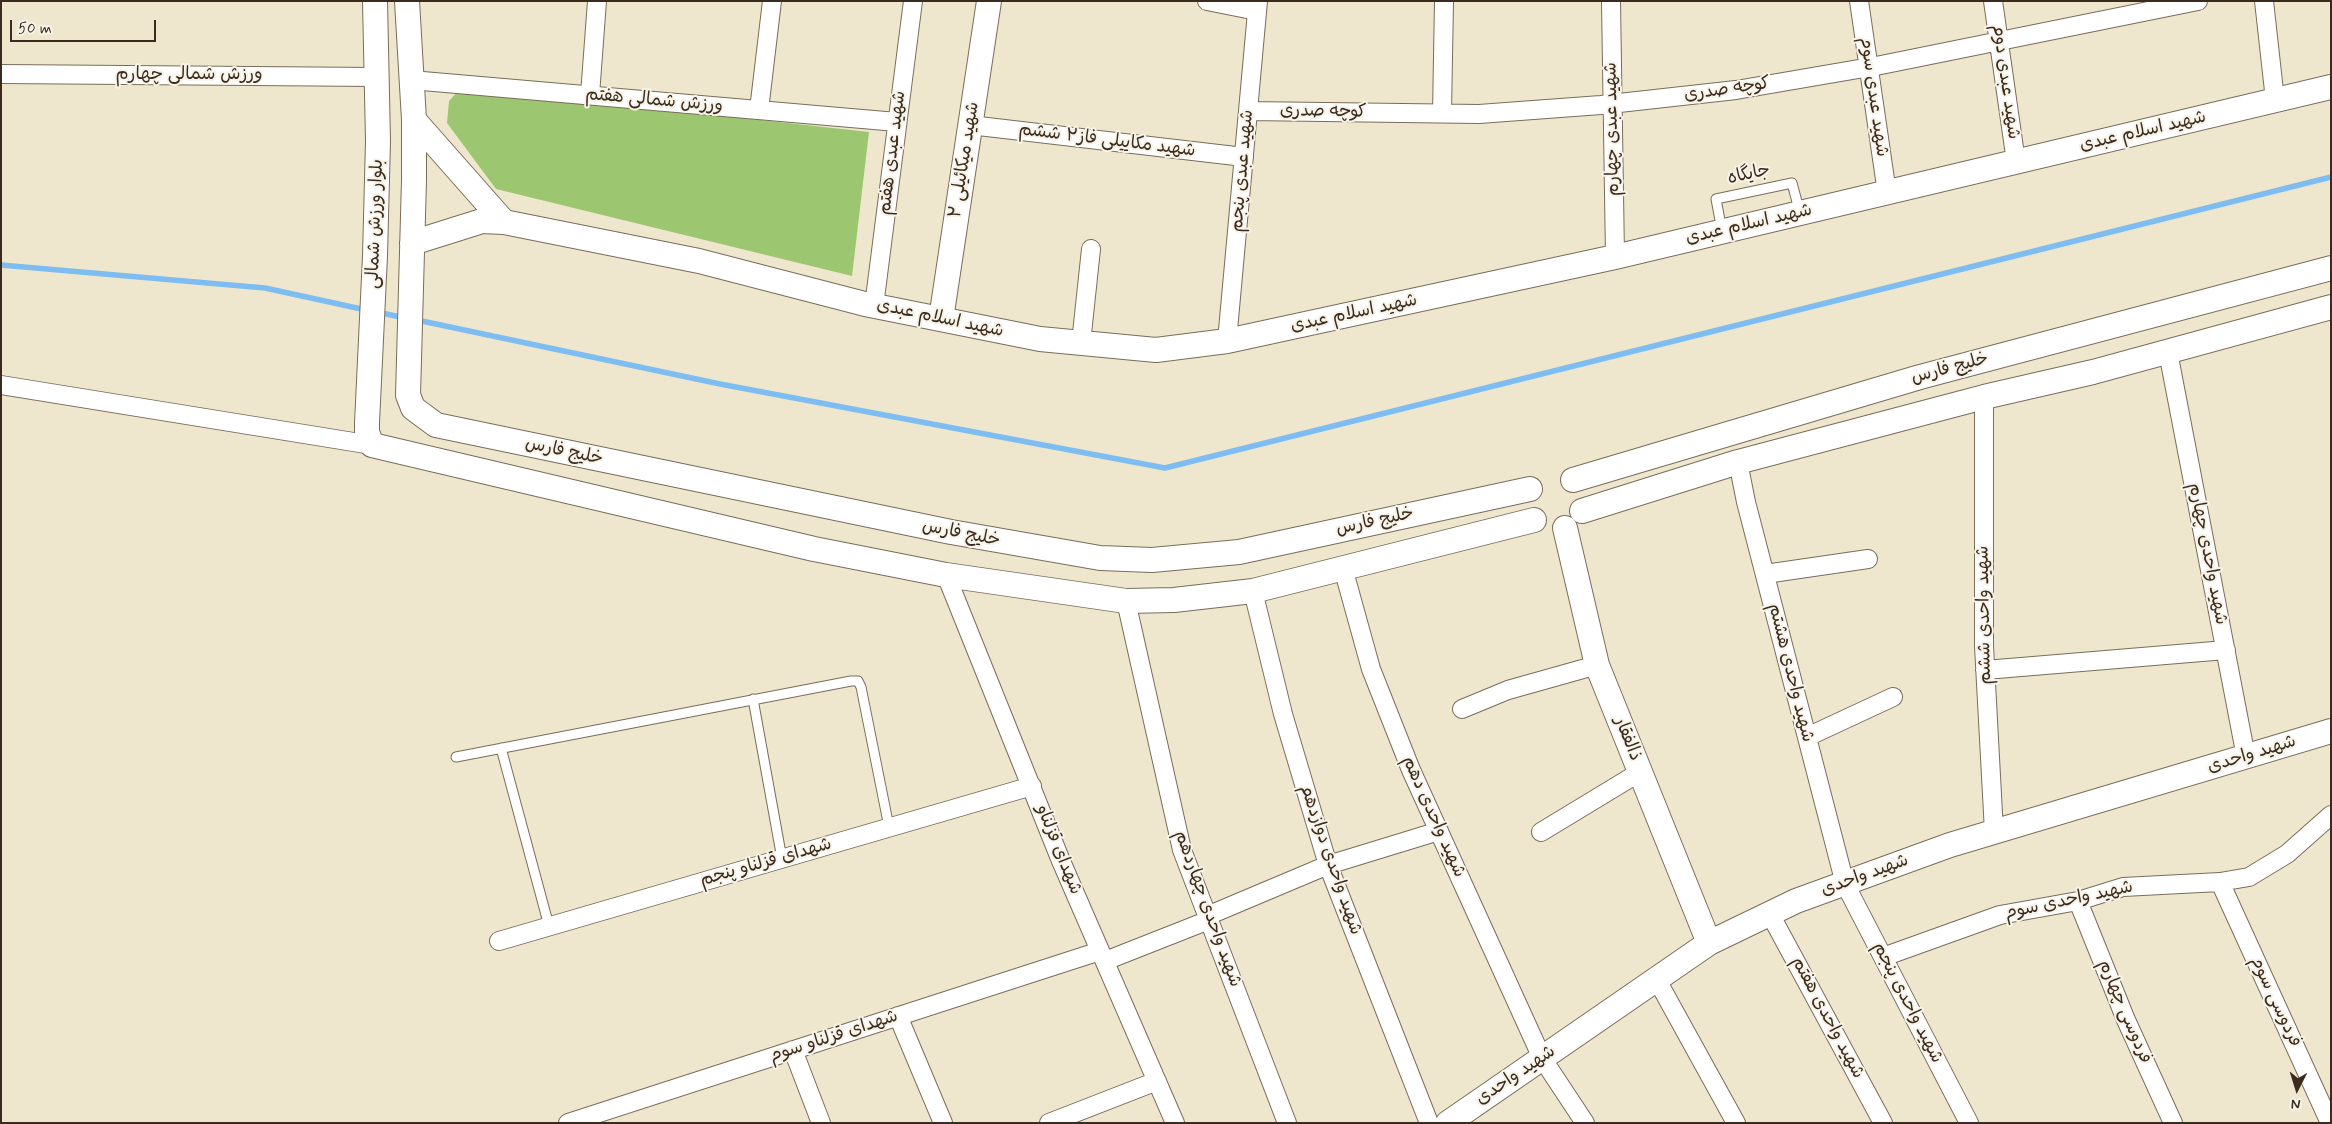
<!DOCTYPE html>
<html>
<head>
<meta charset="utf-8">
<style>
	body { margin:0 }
	#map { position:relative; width:2332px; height:1124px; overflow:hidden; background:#efe7cd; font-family:Mynerve,sans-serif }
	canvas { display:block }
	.frame { position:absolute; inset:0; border:2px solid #3b2a1e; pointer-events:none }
	.north { position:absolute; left:2272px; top:1064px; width:50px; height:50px; -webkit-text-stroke:4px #f7f3e8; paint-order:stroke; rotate:185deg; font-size:14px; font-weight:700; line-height:20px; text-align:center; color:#3b2a1e }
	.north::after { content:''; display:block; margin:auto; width:18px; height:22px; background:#3b2a1e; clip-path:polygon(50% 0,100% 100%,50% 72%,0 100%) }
	.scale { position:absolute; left:10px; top:20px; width:146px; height:22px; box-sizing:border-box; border:2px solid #3b2a1e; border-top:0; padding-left:6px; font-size:15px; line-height:18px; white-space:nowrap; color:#3b2a1e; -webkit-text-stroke:4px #f7f3e8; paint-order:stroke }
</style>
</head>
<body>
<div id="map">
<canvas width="2332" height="1124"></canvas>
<div class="frame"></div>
<div class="north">N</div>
<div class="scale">50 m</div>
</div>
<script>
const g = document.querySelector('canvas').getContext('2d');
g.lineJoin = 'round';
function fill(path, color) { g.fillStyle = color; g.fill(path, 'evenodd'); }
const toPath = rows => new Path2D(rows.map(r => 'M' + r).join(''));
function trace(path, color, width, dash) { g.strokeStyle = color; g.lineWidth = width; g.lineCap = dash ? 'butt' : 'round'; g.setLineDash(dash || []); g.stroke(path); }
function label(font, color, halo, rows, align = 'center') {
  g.font = font + ' Mynerve,"Playpen Sans Arabic",sans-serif'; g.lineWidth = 4; g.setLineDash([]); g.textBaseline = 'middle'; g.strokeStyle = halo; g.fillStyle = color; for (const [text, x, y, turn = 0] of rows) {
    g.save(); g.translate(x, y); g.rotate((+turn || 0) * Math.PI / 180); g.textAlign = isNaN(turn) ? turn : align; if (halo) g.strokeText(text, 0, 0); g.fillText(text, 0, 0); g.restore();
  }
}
fill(toPath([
	[462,87,869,132,852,276,496,189,447,123,449,101]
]), '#9dc671');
trace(toPath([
	[1,265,265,288,366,310],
	[377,312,405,318],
	[417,320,720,384,1165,468,2331,177]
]), '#7dbdf1', 5.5);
const lane = toPath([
	[1722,231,1716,199,1792,183,1800,213],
	[753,699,782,859],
	[501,748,549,926],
	[456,757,851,681,858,681,861,687,889,827]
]);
const street = toPath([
	[1207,1,1257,11],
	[1611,1,1615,257],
	[1859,1,1887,193],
	[1993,1,2016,162],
	[2264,1,2275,100],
	[1,74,377,77],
	[411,80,897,122],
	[590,95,597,1],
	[759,110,772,1],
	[1248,111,1479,114,1601,105,1736,90,1876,66,2198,1],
	[1442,113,1444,1],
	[970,125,1244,157],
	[874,306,913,1],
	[1227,341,1258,1],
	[1081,343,1091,249],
	[2168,352,2246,757],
	[1,385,372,445],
	[1984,397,1984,646,1994,832],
	[1738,462,1746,502,1845,884,1969,1123],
	[1343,568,1371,669,1411,770,1542,1058,1585,1123],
	[1765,574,1868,559],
	[946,575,1061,861,1175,1123],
	[1253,591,1283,714,1328,865,1429,1123],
	[1126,601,1182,850,1287,1123],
	[1985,670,2226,650],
	[1462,709,1508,690,1597,665],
	[1807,737,1893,697],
	[1541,832,1640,772],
	[2220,882,2330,1123],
	[2078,901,2126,1020,2173,1123],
	[1770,914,1883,1123],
	[1207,916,1328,865,1439,831],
	[499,941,1032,786],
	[1883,957,2000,915,2078,901,2123,887,2220,882,2249,877,2287,854,2331,815],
	[1105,961,1209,920],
	[1657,980,1736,1123],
	[898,1016,943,1123],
	[793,1050,821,1123],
	[568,1123,1100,951],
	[1049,1123,1157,1081]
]);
const secondary = toPath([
	[375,1,378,141,375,256,367,423,367,432,372,445,814,549,946,575,1126,601,1174,600,1253,591,1534,520],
	[407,1,414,120,414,180,408,395,413,408,436,425,951,532,1100,558,1152,560,1239,552,1530,489],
	[414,120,504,222],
	[412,243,482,221,504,222,699,261,865,304,1040,339,1156,350,1227,341,1615,257,2331,87],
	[941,319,989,1],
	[1573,480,1920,377,2331,268],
	[1582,511,1738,462,1984,397,2093,372,2331,307],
	[1565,528,1597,665,1709,943],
	[1448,1123,1709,943,1796,901,1950,845,2331,731]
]);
trace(lane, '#7a6c5b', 11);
trace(street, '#7a6c5b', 20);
trace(secondary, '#7a6c5b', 26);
trace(lane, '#fff', 9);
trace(street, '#fff', 18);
trace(secondary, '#fff', 24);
label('18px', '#3b2a1e', '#f7f3e8', [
	["ورزش شمالی چهارم",189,75],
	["شهید عبدی دوم",2005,82,82],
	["کوچه صدری",1727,90,-8],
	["شهید عبدی سوم",1873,97,82],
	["ورزش شمالی هفتم",654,101,5],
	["کوچه صدری",1323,112,1],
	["شهید عبدی چهارم",1613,129,-91],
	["شهید اسلام عبدی",2143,132,-13],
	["شهید مکاییلی فاز۲ ششم",1107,141,7],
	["شهید عبدی هفتم",893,153,-83],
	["شهید میکائیلی ۲",965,160,-81],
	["شهید عبدی پنجم",1243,171,-85],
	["جایگاه",1749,175,-12],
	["بلوار ورزش شمالی",376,224,-88],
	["شهید اسلام عبدی",1749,225,-13],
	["شهید اسلام عبدی",1354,314,-12],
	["شهید اسلام عبدی",940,319,12],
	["خلیج فارس",1950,369,-15],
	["خلیج فارس",564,452,12],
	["خلیج فارس",1375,522,-12],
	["خلیج فارس",961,534,11],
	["شهید واحدی چهارم",2207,554,79],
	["شهید واحدی ششم",1985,615,-91],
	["شهید واحدی هشتم",1790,673,76],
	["ذالفقار",1627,739,68],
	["شهید واحدی",2252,755,-17],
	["شهید واحدی دهم",1433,817,66],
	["شهدای قزلناو",1058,850,68],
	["شهید واحدی دوازدهم",1330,860,71],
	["شهدای قزلناو پنجم",766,863,-16],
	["شهید واحدی",1865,876,-20],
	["شهید واحدی سوم",2069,901,-12],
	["شهید واحدی چهاردهم",1207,909,70],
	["فردوسی سوم",2275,1002,65],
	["شهید واحدی پنجم",1907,1003,63],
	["فردوسی چهارم",2124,1012,67],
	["شهید واحدی هفتم",1827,1018,62],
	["شهدای قزلناو سوم",834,1037,-18],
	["شهید واحدی",1516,1076,-34]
]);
</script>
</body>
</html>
